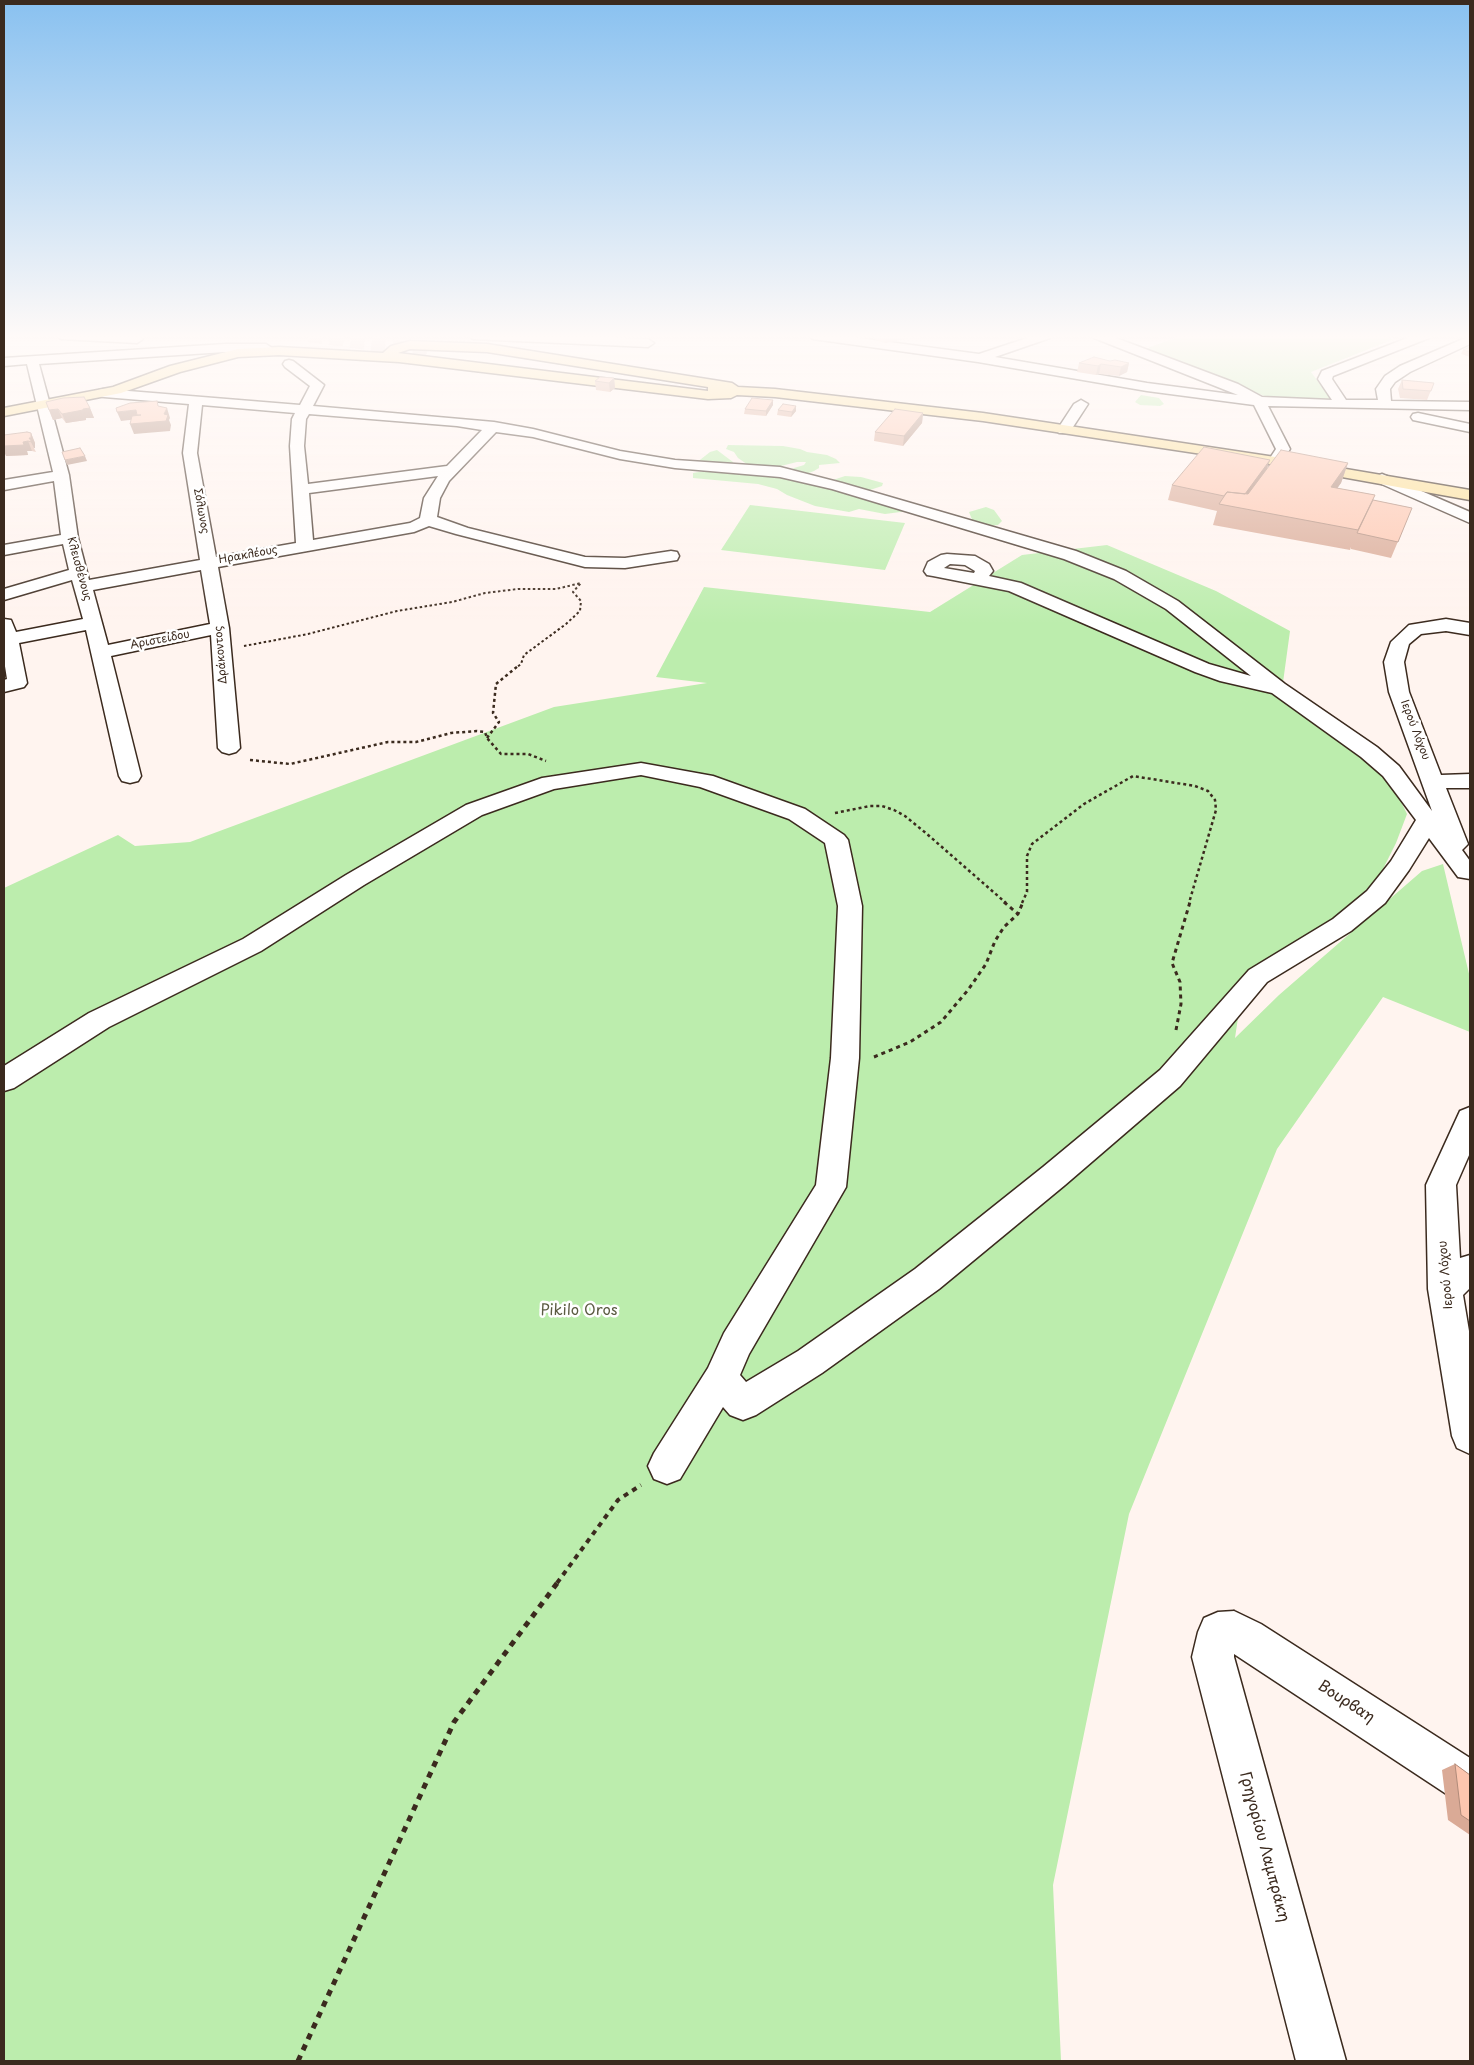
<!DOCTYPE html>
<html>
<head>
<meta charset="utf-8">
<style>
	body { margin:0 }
	#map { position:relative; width:1474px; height:2065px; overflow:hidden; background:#fff4ef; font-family:"Playpen Sans",sans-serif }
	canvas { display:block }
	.frame { position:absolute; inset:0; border:5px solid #3b2a1e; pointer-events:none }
</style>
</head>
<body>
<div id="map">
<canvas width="1474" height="2065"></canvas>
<div class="frame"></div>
</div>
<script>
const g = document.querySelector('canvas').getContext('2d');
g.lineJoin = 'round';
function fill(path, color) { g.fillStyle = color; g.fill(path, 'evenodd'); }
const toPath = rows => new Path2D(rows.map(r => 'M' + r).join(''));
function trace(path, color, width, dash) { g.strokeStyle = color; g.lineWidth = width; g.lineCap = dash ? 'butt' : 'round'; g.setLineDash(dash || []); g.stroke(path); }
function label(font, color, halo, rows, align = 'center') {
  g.font = font + ' "Playpen Sans",sans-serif'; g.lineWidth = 5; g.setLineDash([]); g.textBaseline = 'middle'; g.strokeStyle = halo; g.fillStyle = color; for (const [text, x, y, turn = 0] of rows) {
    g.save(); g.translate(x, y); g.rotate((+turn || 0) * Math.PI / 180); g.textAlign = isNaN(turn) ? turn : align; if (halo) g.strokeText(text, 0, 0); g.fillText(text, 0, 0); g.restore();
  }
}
fill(toPath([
	[1183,335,1377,335,1394,339,1311,372,1333,401,1299,401,1267,397,1145,349],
	[1141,395,1159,398,1164,404,1160,406,1140,405,1135,402],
	[728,445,783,446,800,449,807,452,827,455,836,459,840,463,819,465,819,468,814,471,806,474,790,471,794,468,804,465,806,462,797,462,777,467,751,467,738,458,734,452,726,449],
	[717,450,733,462,734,466,696,463,710,452],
	[716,469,757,472,809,482,908,511,885,514,859,509,849,512,815,506,787,495,777,489,758,484,693,478,693,473],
	[845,476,861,477,883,483,882,486,867,491,830,481],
	[750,505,905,523,885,570,721,550],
	[986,507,994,510,1002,521,998,525,988,526,973,522,969,512],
	[1107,545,1216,591,1290,631,1281,697,1390,779,1407,814,1396,843,1380,875,1348,909,1269,961,1243,984,1235,1038,1279,995,1422,871,1443,864,1470,978,1470,1032,1383,997,1277,1149,1129,1514,1053,1885,1061,2061,4,2061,4,888,118,835,135,846,190,842,554,707,707,683,656,677,704,587,930,612,1022,555]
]), '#bcedad');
trace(toPath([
	[309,335,433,352]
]), '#d8ccc5', 14, [14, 7]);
const minor = toPath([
	[55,335,137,335,143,339,137,343,61,339,55,335],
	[467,335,542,335,648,339,654,343,648,347,473,339,467,335],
	[807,335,836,335,979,354,1036,335,1052,335,1050,338,995,357,1147,383,1238,395,1094,338,1092,335,1108,335,1238,384,1262,397,1332,400,1318,379,1322,371,1415,335,1431,335,1429,338,1333,376,1332,379,1346,400,1378,400,1376,389,1385,376,1400,366,1470,336,1470,344,1410,372,1395,382,1390,389,1391,401,1470,402,1470,410,1268,406,1290,449,1280,464,1275,465,1270,464,1268,461,1276,449,1254,405,1147,391,978,362,813,339,807,335],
	[225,344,266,344,272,348,266,352,225,352,39,364,69,475,78,538,89,580,200,560,183,453,189,404,104,397,99,396,97,393,99,390,104,389,300,405,310,386,285,367,283,364,285,361,289,360,293,361,324,385,313,406,494,422,533,429,620,451,675,460,780,467,842,483,1076,551,1126,571,1178,601,1285,684,1377,747,1399,766,1432,811,1389,692,1384,662,1391,642,1409,625,1446,619,1470,623,1470,635,1446,631,1421,634,1409,644,1404,662,1409,692,1441,775,1470,774,1470,788,1446,788,1468,844,1462,850,1470,861,1470,879,1458,877,1429,838,1409,870,1385,903,1351,931,1267,982,1180,1086,1065,1185,939,1289,822,1373,756,1415,743,1420,730,1415,723,1407,680,1479,667,1484,654,1479,648,1466,654,1453,708,1368,724,1333,816,1185,831,1058,838,906,825,843,789,819,700,787,641,775,554,789,482,815,364,885,261,951,109,1027,14,1088,4,1091,4,1066,89,1013,243,939,346,875,466,805,542,778,641,763,713,776,805,809,844,835,848,840,862,906,859,1058,846,1187,749,1354,740,1375,746,1382,798,1351,915,1269,1043,1167,1160,1070,1249,970,1333,919,1367,891,1391,861,1416,820,1383,776,1361,757,1272,693,1220,681,1195,672,1009,591,933,576,927,575,924,571,928,562,941,555,947,554,975,556,989,564,993,571,989,576,1021,583,1209,664,1251,676,1166,609,1114,579,1064,559,832,489,780,477,675,468,620,459,533,437,496,432,449,481,440,498,437,517,468,528,585,557,625,558,671,551,677,552,679,556,677,560,625,568,585,567,456,534,429,526,414,532,218,567,229,628,240,748,236,752,229,754,222,752,218,748,211,635,111,656,141,776,138,781,130,783,122,781,119,776,86,630,19,643,27,683,24,687,4,692,4,680,7,679,4,660,4,619,11,620,16,632,83,619,72,580,4,600,4,589,69,570,63,544,4,555,4,545,61,535,54,481,4,490,4,480,53,472,27,364,4,366,4,358,225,344],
	[202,405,295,413,292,419,290,446,296,543,216,557,197,453,202,405],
	[309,414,457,426,482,430,447,466,308,484,304,446,306,419,309,414],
	[438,476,424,498,420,518,410,523,313,540,309,493,438,476],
	[950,564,965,565,975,571,974,573,944,568,950,564],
	[201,570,210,624,108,645,93,590,201,570],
	[1081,400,1088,404,1071,430,1069,433,1059,433,1057,430,1074,404,1081,400],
	[1418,413,1470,424,1470,432,1413,420,1411,417,1413,414,1418,413],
	[1382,474,1470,512,1470,523,1377,482,1374,479,1377,476,1382,474],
	[1470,1107,1470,1153,1456,1185,1460,1258,1470,1255,1470,1288,1463,1295,1470,1337,1470,1454,1457,1448,1452,1436,1428,1289,1426,1185,1460,1111,1470,1107],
	[1234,1611,1261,1624,1470,1758,1470,1805,1454,1799,1234,1654,1234,1657,1346,2061,1296,2061,1192,1657,1198,1632,1204,1618,1218,1612,1234,1611]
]);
const major = toPath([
	[410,341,487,344,732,383,738,387,775,389,983,413,1275,457,1470,490,1470,500,1275,465,983,421,775,397,737,395,731,398,708,399,399,362,279,355,238,357,180,372,121,393,4,416,4,408,113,387,170,366,238,349,279,347,383,353,391,346,410,341],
	[410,349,487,352,708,387,708,391,398,353,410,349]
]);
trace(minor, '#3b2a1e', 3);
trace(major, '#3b2a1e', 3);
trace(toPath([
	[244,646,308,634,397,611,452,602,485,593,518,589,556,589,581,583,573,592,581,601,580,611,566,624,524,655,521,664,517,667]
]), '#3b2a1e', 2, [2.5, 2.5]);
trace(toPath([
	[487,738,499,722,493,713,496,684,518,666],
	[250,760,290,764,388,742,416,742,451,733,477,731,485,732,487,738,501,754,528,754,546,761],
	[835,813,870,806,882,806,894,810,905,816,927,834,1006,903],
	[1022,903,1027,892,1027,856,1032,844,1084,804,1133,776,1195,786,1208,791,1215,800,1216,810,1189,903]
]), '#3b2a1e', 2.5, [3, 3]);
trace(toPath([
	[1004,902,1018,914],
	[1176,1030,1181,1004,1180,982,1172,963,1190,902],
	[874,1057,910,1042,941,1022,968,990,986,964,995,941,1004,927,1018,914,1023,902]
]), '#3b2a1e', 3, [4, 4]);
trace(toPath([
	[557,1583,618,1500,641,1485]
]), '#3b2a1e', 4, [5, 5]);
trace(toPath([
	[298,2061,454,1722,558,1582]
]), '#3b2a1e', 5, [6, 6]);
fill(minor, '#fff');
fill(major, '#fbdf96');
fill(toPath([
	[876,335,931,335,918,338,914,337,885,343,875,340],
	[1470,347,1470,357,1461,354,1463,350],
	[1110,361,1129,363,1127,372,1119,376,1099,374,1096,375,1077,372,1079,363],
	[614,378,615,388,610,392,596,390,595,381],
	[1402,380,1434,383,1427,400,1400,398,1398,389],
	[773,405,766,416,744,414,745,409],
	[90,408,94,418,86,418,86,420,66,423,62,418,53,420,49,410],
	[778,410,796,411,791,417,777,415],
	[923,413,922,423,903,446,874,441,875,432],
	[31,433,35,443,35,448,34,448,36,452,32,451,27,451,28,455,6,456],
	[1348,463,1341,483,1337,488,1375,495,1373,500,1412,508,1391,558,1351,549,1351,547,1350,550,1213,525,1217,511,1168,500,1172,485,1267,469],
	[1455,1764,1470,1775,1470,1835,1448,1820,1442,1770]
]), '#daaa96');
fill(toPath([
	[905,335,915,335,915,337,885,343,885,339],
	[919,335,931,335,918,338],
	[1129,363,1127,372,1119,376,1121,367],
	[1101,364,1099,374,1096,375,1098,366],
	[614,378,615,388,610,392,609,383],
	[773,400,773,405,766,416,766,411],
	[796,406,796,411,791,417,792,412],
	[90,408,94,418,86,418,86,420,66,423,62,414,83,409],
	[167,408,170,418,169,420,171,425,170,431,134,434,130,424,164,414],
	[58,409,62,418,53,420,49,410],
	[136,410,138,419,121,421,117,412],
	[923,413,922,423,903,446,904,436],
	[31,433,35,443,35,448,34,448,29,438],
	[28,441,32,451,27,451,28,455,6,456,4,452,4,446],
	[85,456,87,461,67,465,65,460],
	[1270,460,1265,475,1241,508,1240,499],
	[1348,463,1341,483,1324,507,1331,487]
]), '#b18b7a');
const building = toPath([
	[876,335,905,335,885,339,876,335],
	[1470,347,1470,352,1463,350,1470,347],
	[1094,357,1110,361,1115,360,1129,363,1121,367,1101,364,1098,366,1079,363,1094,357],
	[600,377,614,378,609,383,595,381,600,377],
	[1402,380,1434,383,1431,391,1403,389,1402,380],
	[84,397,90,408,83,409,83,410,62,414,58,409,49,410,46,402,63,398,84,397],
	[752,398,773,400,766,411,745,409,752,398],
	[157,401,158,406,167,408,164,414,168,415,166,421,130,424,132,416,141,415,137,415,136,410,117,412,116,408,130,403,157,401],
	[783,404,796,406,792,412,778,410,783,404],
	[895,409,923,413,904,436,875,432,895,409],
	[27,432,31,433,31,438,29,438,32,442,28,441,23,442,24,445,4,446,4,435,27,432],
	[1204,447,1270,460,1245,494,1227,492,1224,496,1172,485,1204,447],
	[80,448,85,456,65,460,62,452,80,448],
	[1281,450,1348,463,1331,487,1375,495,1358,530,1219,504,1227,492,1248,494,1281,450],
	[1373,500,1412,508,1398,542,1357,533,1373,500],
	[1455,1764,1470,1775,1470,1821,1461,1815,1455,1764]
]);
fill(building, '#fdc6af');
trace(building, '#b18b7a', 1);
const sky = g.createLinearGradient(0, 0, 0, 624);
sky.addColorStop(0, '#89c1f0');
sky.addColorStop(0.54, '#fffaf8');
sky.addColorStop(1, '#fffaf800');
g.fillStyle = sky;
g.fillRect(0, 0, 1474, 624);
label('11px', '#3b2a1e', '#fff', [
	["Σόλωνος",201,511,80],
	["Ηρακλέους",248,555,-10],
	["Κλεισθένους",79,569,75],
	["Αριστείδου",160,640,-11],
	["Δράκοντος",221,655,-95],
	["Ιερού Λόχου",1415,730,69]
]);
label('12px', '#3b2a1e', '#fff', [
	["Ιερού Λόχου",1446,1275,-95]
]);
label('15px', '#5b5b42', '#fff', [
	["Pikilo Oros",579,1311]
]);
label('15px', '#3b2a1e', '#fff', [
	["Βουρβαη",1346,1702,33],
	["Γρηγορίου Λαμπράκη",1264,1847,75]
]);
</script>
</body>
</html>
